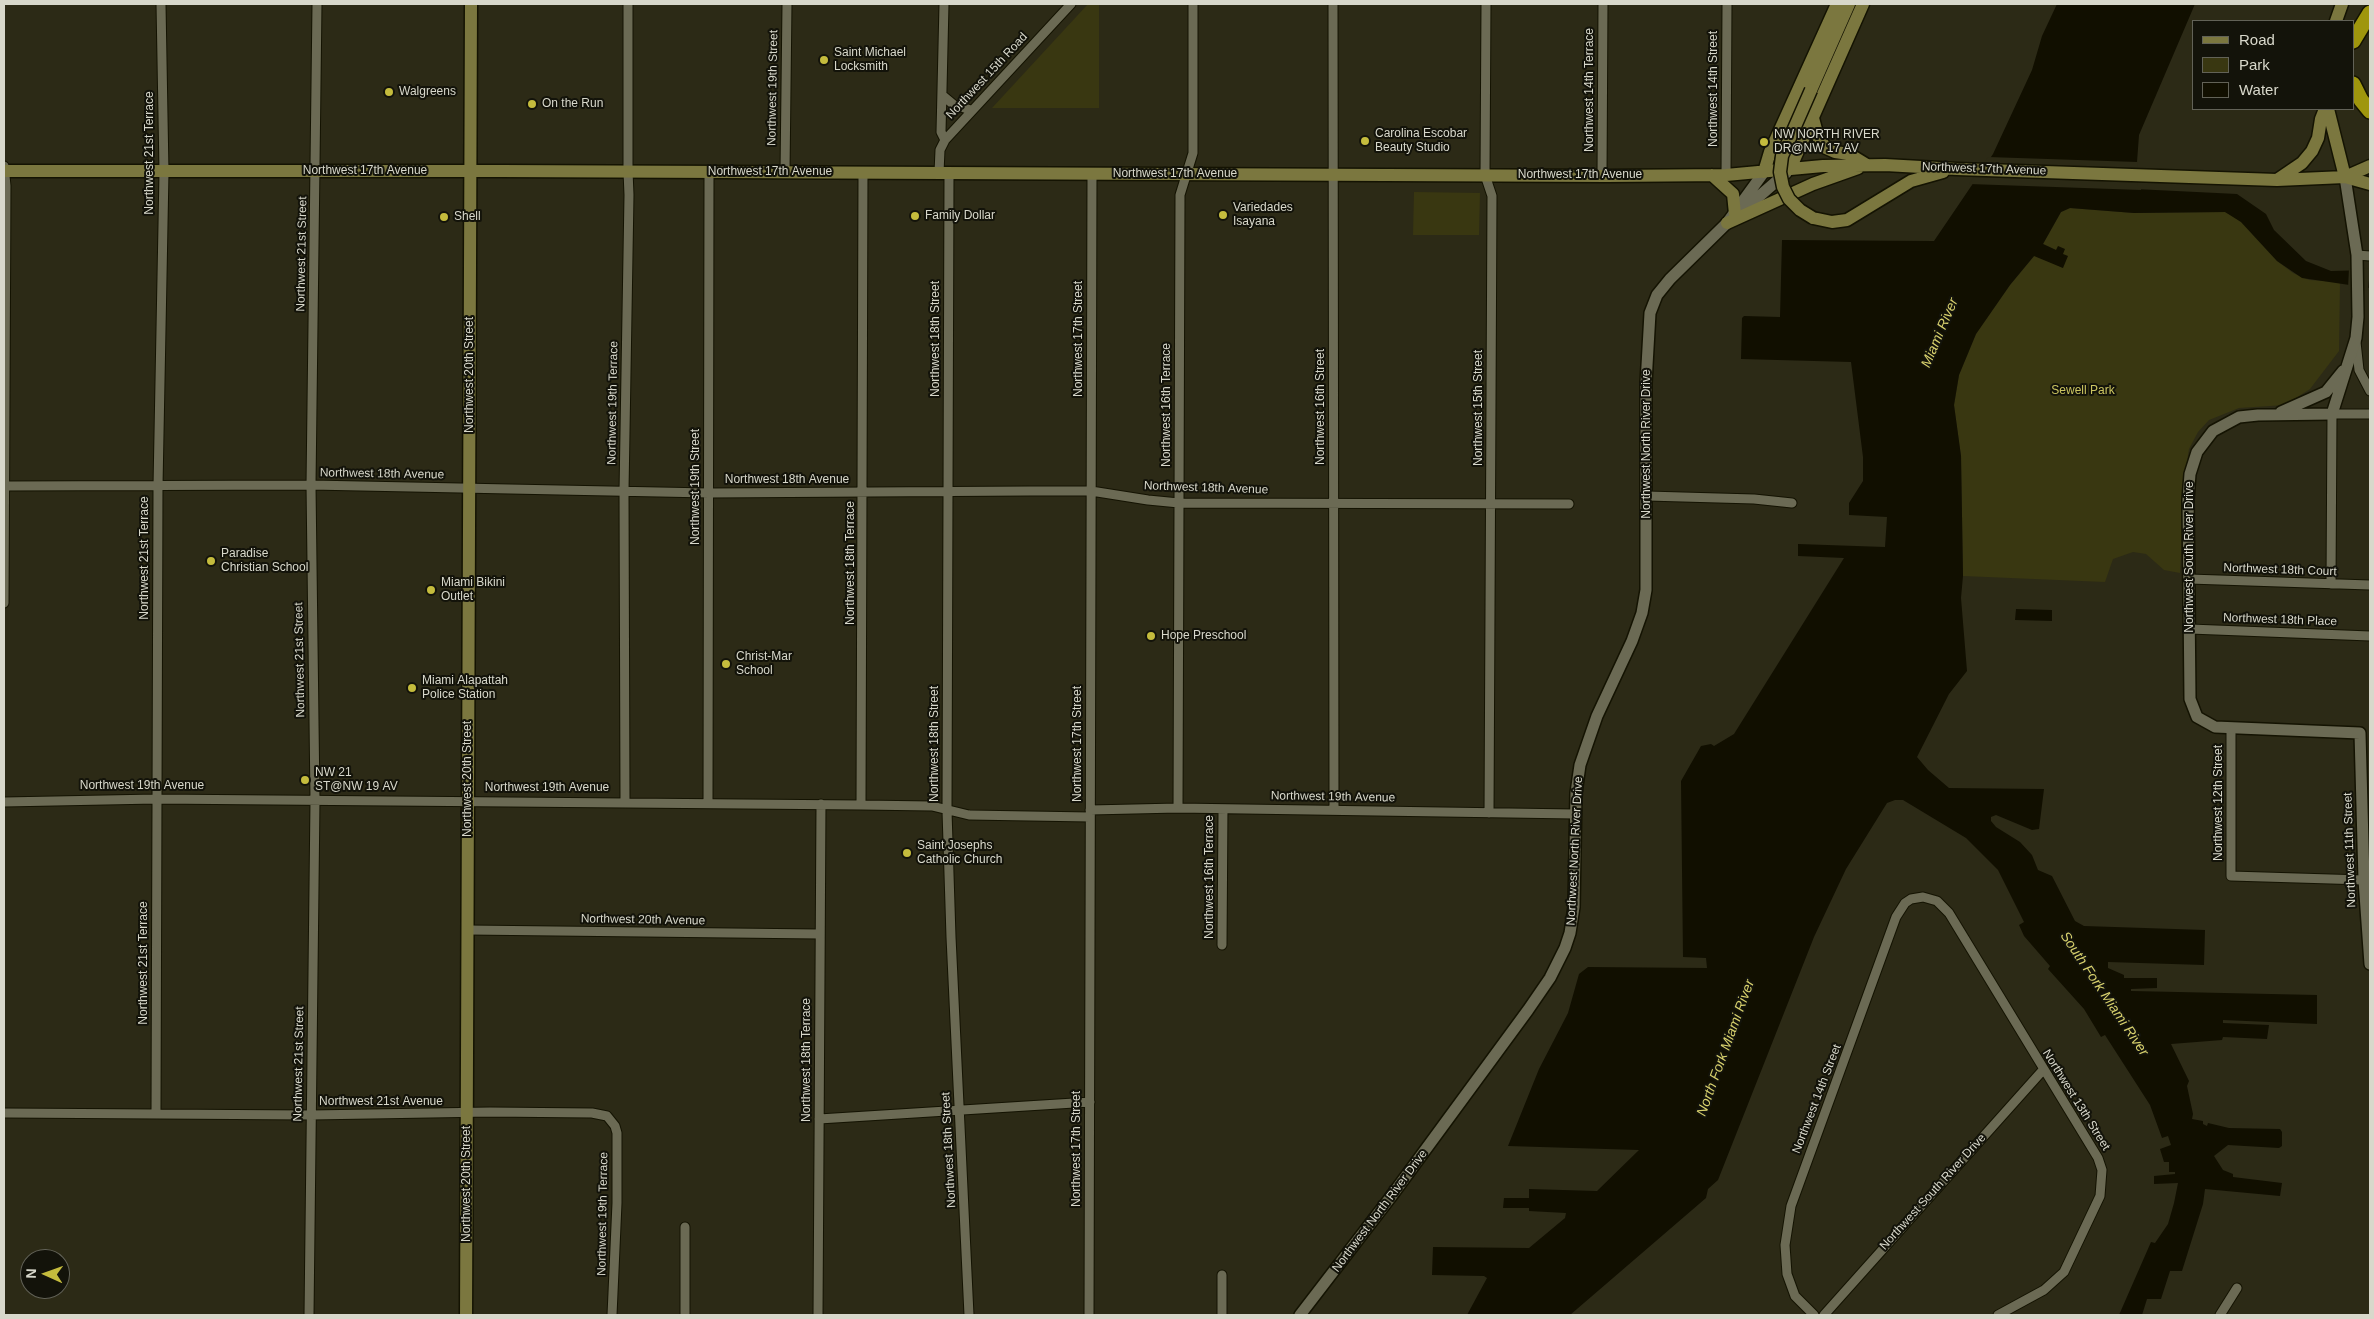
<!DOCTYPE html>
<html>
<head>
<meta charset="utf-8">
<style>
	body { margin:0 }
	#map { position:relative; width:2374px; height:1319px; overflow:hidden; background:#2c2a16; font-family:Helvetica,sans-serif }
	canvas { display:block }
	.frame { position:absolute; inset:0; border:5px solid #d8d8cb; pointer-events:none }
	.legend { position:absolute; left:2192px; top:20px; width:162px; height:90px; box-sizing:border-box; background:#13130a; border:1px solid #626257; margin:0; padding:6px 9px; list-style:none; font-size:15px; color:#d8d8cb }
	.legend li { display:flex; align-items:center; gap:10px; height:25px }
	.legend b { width:25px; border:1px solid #626257 }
	.north { position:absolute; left:20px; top:1249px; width:50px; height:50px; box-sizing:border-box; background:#13130a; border:1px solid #626257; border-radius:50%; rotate:272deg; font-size:14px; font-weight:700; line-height:20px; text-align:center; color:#d8d8cb }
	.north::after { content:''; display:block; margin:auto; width:18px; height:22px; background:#c5bc3d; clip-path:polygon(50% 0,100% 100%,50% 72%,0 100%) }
</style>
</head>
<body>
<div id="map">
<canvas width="2374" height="1319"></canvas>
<div class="frame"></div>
<ul class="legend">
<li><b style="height:6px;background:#7b773f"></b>Road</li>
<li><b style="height:14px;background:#393711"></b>Park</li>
<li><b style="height:14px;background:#110f00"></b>Water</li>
</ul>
<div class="north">N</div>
</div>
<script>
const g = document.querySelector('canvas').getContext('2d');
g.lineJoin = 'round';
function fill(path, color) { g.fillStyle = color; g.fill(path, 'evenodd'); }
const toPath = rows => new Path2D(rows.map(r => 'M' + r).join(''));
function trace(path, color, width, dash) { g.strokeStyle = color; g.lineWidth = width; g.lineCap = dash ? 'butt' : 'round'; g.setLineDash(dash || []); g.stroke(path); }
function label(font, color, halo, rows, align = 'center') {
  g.font = font + ' Helvetica,sans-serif'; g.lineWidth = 4; g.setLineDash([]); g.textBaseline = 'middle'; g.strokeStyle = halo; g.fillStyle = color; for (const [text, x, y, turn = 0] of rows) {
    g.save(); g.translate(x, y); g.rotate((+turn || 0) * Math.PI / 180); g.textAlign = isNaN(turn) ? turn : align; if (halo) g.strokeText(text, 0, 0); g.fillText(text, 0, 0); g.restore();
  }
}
fill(toPath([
	[1088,4,1099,4,1099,108,992,108],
	[1414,192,1480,193,1479,235,1413,235],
	[2070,208,2134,213,2225,212,2233,216,2241,222,2277,261,2293,273,2309,280,2340,282,2339,351,2310,389,2285,405,2239,408,2209,420,2198,432,2189,449,2185,473,2180,573,2164,570,2146,554,2133,552,2113,559,2105,582,1963,576,1961,456,1954,405,1959,375,1976,334,2010,285,2035,255,2063,268,2056,250,2043,244,2061,212]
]), '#393711');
fill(toPath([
	[2057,4,2195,4,2139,135,2135,189,2237,194,2266,214,2274,230,2306,261,2331,271,2370,270,2370,288,2302,278,2277,261,2241,222,2225,212,2134,213,2070,208,2061,212,2043,244,2056,250,2058,246,2065,249,2063,254,2068,256,2063,268,2034,256,2010,285,1976,334,1959,375,1954,405,1961,456,1963,576,1961,598,1967,671,1949,694,1917,757,1928,770,1949,788,2044,789,2039,829,2032,830,1996,815,1991,817,1991,821,1996,827,2020,842,2032,855,2038,870,2052,876,2075,921,2084,926,2205,930,2204,965,2108,962,2108,968,2124,975,2124,978,2157,978,2157,988,2131,989,2131,991,2317,995,2317,1024,2223,1020,2223,1023,2269,1025,2267,1039,2223,1037,2222,1040,2171,1044,2189,1081,2187,1086,2193,1114,2192,1119,2203,1121,2203,1124,2207,1126,2208,1123,2229,1128,2280,1129,2282,1132,2282,1146,2279,1148,2228,1145,2214,1156,2223,1170,2233,1174,2233,1177,2282,1183,2280,1196,2205,1189,2203,1204,2182,1271,2170,1271,2161,1299,2147,1299,2142,1315,2119,1315,2151,1242,2155,1243,2168,1224,2174,1203,2178,1183,2154,1184,2154,1176,2175,1174,2175,1172,2169,1172,2169,1162,2164,1162,2160,1149,2171,1145,2168,1136,2162,1138,2150,1105,2105,1035,2101,1037,2084,1009,2048,969,2050,966,2024,936,2019,925,2024,922,1998,870,1966,838,1903,800,1895,800,1887,803,1846,869,1814,937,1718,1180,1708,1189,1706,1198,1570,1315,1467,1315,1487,1278,1484,1276,1432,1275,1433,1247,1529,1248,1565,1218,1566,1213,1529,1211,1529,1208,1503,1208,1504,1198,1529,1198,1529,1189,1597,1191,1639,1150,1508,1146,1539,1069,1568,1013,1579,974,1588,967,1707,968,1706,958,1683,957,1681,781,1701,746,1711,744,1714,746,1734,734,1844,558,1798,556,1798,544,1885,547,1887,517,1849,515,1849,503,1863,481,1863,457,1851,362,1741,359,1742,318,1744,316,1780,317,1782,240,1934,241,1993,154,2032,70,2042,36],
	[2016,609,2052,610,2052,621,2015,620]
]), '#110f00');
fill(toPath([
	[1988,157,2138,162,2137,186,2141,186,2141,190,1969,184],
	[2349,268,2370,269,2368,291,2348,289]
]), '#2c2a16');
const minor = toPath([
	[944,4,941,132,945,140],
	[1333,4,1334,810],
	[1486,4,1485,175,1492,196,1489,813],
	[942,95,954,105,971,110],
	[785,172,787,4],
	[939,173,940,150,945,140,1071,4],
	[949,173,947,811,951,937,969,1315],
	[1726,175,1727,4],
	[1602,176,1603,4],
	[2357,255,2370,256],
	[2356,342,2359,370,2370,391],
	[4,486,311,485,709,493,1030,491,1091,491,1148,500,1179,503,1569,504],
	[1647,496,1754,499,1792,503],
	[2189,579,2370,585],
	[2331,584,2332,414,2370,414],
	[4,603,6,186,4,166],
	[2190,629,2370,636],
	[2231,729,2231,876,2364,880],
	[4,802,156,799,861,805,932,806,969,815,1090,817],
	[625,802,624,491,629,195,628,171,628,4],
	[708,803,709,171],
	[861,805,863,172],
	[1178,808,1180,195,1193,153,1193,4],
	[1090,810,1178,808,1575,814],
	[468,930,819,934],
	[1222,945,1223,809],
	[156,1112,158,486,164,172,161,4],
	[4,1113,311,1115,490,1112,592,1113,607,1116,615,1126,617,1133,617,1203,612,1315],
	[819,1119,1090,1102],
	[309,1315,315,800,311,485,317,4],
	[685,1315,685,1227],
	[818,1315,821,804],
	[1089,1315,1092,173],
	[1222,1315,1222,1275],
	[1814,1315,1795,1296,1787,1274,1785,1245,1791,1206,1896,917,1905,903,1911,899,1923,897,1937,901,1949,913,2098,1158,2102,1170,2100,1196,2064,1272,2044,1290,1998,1315],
	[1824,1315,2043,1070],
	[2220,1315,2237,1288]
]);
const tertiary = toPath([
	[1740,213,1786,173],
	[2281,412,2326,392,2343,371],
	[2332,414,2258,415,2239,417,2213,431,2197,452,2190,474,2188,500,2190,699,2197,717,2215,727,2360,733,2364,880,2370,964],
	[2332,414,2356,338,2358,317,2357,255,2345,177],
	[1300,1315,1390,1198,1528,1010,1550,978,1565,948,1570,933,1574,907,1576,793,1580,765,1597,716,1632,641,1642,613,1646,590,1646,383,1650,313,1657,295,1670,279,1727,223,1764,172]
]);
const secondary = toPath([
	[2336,21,2342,4],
	[1811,90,1849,4],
	[2328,109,2345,177],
	[1813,118,1818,137,1826,148,1835,152,1849,154,1867,165],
	[1790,169,1863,4],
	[4,171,501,171,1607,176,1726,175,1823,166,1885,165,1957,169,2277,180,2345,177,2370,166],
	[1764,172,1770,152,1837,4],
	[1712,175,1733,194,1735,214],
	[2345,177,2370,184],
	[2277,180,2302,163,2312,151,2318,138,2321,119,2325,109],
	[1813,218,1832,222,1847,220,1911,181,1943,172],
	[1727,223,1813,184,1858,168],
	[466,1315,471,4]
]);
const motorway = toPath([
	[2353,41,2370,13],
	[2353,84,2361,100,2370,111]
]);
trace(minor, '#141302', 11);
trace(tertiary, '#141302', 14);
trace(secondary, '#141302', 15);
trace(motorway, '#141302', 18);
trace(minor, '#6b6a54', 9);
trace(tertiary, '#6b6a54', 11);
trace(secondary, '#7b773f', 12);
trace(motorway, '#9f960d', 15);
const secondaryBridge = toPath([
	[1811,90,1782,156,1780,172,1783,187,1789,199,1800,210,1813,218]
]);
trace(secondaryBridge, '#141302', 15, []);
trace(secondaryBridge, '#7b773f', 12);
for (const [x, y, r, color] of [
	[824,60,5,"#c5bc3d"],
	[389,92,5,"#c5bc3d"],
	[532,104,5,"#c5bc3d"],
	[1365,141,5,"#c5bc3d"],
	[1764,142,5,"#c5bc3d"],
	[1223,215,5,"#c5bc3d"],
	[915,216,5,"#c5bc3d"],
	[444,217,5,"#c5bc3d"],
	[211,561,5,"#c5bc3d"],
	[431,590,5,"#c5bc3d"],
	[1151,636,5,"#c5bc3d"],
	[726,664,5,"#c5bc3d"],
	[412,688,5,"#c5bc3d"],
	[305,780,5,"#c5bc3d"],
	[907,853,5,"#c5bc3d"]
]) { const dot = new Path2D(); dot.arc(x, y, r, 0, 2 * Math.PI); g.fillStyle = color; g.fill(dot); trace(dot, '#13130a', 2); }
label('12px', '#d8d8cb', '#13130a', [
	["Saint Michael",834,53],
	["Locksmith",834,67],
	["Walgreens",399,92],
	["On the Run",542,104],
	["Carolina Escobar",1375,134],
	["Beauty Studio",1375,148],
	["NW NORTH RIVER",1774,135],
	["DR@NW 17 AV",1774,149],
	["Variedades",1233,208],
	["Isayana",1233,222],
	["Family Dollar",925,216],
	["Shell",454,217],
	["Paradise",221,554],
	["Christian School",221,568],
	["Miami Bikini",441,583],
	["Outlet",441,597],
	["Hope Preschool",1161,636],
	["Christ-Mar",736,657],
	["School",736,671],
	["Miami Alapattah",422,681],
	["Police Station",422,695],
	["NW 21",315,773],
	["ST@NW 19 AV",315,787],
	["Saint Josephs",917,846],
	["Catholic Church",917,860]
], 'left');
label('12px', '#d8d8cb', '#13130a', [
	["Northwest 15th Road",987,76,-47],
	["Northwest 19th Street",773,88,-89],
	["Northwest 14th Street",1714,89,-90],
	["Northwest 14th Terrace",1590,90,-90],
	["Northwest 21st Terrace",150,153,-90],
	["Northwest 17th Avenue",1984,169,2],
	["Northwest 17th Avenue",365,171],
	["Northwest 17th Avenue",770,172],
	["Northwest 17th Avenue",1175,174],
	["Northwest 17th Avenue",1580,175],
	["Northwest 21st Street",302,254,-89],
	["Northwest 18th Street",936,339,-90],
	["Northwest 17th Street",1079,339,-90],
	["Northwest 20th Street",470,375,-90],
	["Northwest 19th Terrace",613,403,-89],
	["Northwest 16th Terrace",1167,405,-90],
	["Northwest 16th Street",1321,407,-90],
	["Northwest 15th Street",1479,408,-90],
	["Northwest North River Drive",1647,444,-90],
	["Northwest 18th Avenue",382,474,1],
	["Northwest 18th Avenue",787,480],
	["Northwest 19th Street",696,487,-90],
	["Northwest 18th Avenue",1206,488,2],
	["Northwest South River Drive",2190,557,-90],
	["Northwest 21st Terrace",145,558,-90],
	["Northwest 18th Terrace",851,563,-90],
	["Northwest 18th Court",2280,570,2],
	["Northwest 18th Place",2280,620,2],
	["Northwest 21st Street",300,660,-91],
	["Northwest 18th Street",935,744,-90],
	["Northwest 17th Street",1078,744,-90],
	["Northwest 20th Street",468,779,-90],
	["Northwest 19th Avenue",142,786],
	["Northwest 19th Avenue",547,788],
	["Northwest 19th Avenue",1333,797,1],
	["Northwest 12th Street",2219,803,-90],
	["Northwest 11th Street",2350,850,-92],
	["Northwest North River Drive",1575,851,-87],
	["Northwest 16th Terrace",1210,877,-90],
	["Northwest 20th Avenue",643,920,1],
	["Northwest 21st Terrace",144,963,-90],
	["Northwest 18th Terrace",807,1060,-90],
	["Northwest 21st Street",299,1064,-89],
	["Northwest 14th Street",1817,1099,-69],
	["Northwest 13th Street",2076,1100,58],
	["Northwest 21st Avenue",381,1102],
	["Northwest 17th Street",1077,1149,-90],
	["Northwest 18th Street",949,1150,-93],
	["Northwest 20th Street",467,1184,-90],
	["Northwest South River Drive",1933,1192,-48],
	["Northwest North River Drive",1380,1211,-53],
	["Northwest 19th Terrace",603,1214,-89]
]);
label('12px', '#ccc561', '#13130a', [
	["Sewell Park",2083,391]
]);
label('italic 14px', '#d8d16d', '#13130a', [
	["Miami River",1940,333,-67],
	["South Fork Miami River",2104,994,56],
	["North Fork Miami River",1726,1048,-70]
]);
</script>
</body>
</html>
